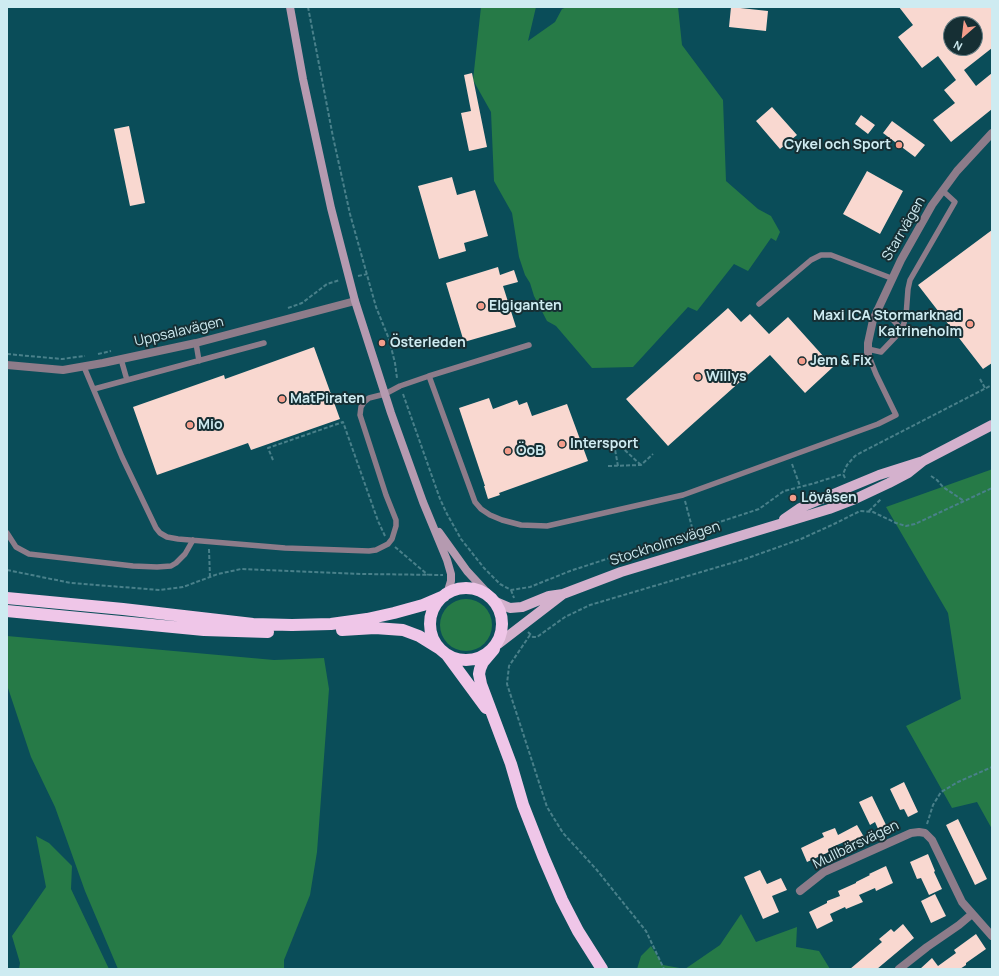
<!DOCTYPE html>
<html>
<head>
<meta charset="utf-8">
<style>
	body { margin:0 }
	#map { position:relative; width:999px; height:976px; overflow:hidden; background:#0a4d59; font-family:Manrope,sans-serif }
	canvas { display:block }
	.frame { position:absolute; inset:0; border:8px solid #ceebf1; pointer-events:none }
	.north { position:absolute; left:943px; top:16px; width:40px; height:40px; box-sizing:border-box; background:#162f34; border:1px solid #607a80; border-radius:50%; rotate:208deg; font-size:11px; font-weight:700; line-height:16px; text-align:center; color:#ceebf1 }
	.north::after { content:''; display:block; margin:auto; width:14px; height:18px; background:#f49d8b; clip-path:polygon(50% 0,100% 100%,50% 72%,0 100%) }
</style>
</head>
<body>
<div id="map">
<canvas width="999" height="976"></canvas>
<div class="frame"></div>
<div class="north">N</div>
</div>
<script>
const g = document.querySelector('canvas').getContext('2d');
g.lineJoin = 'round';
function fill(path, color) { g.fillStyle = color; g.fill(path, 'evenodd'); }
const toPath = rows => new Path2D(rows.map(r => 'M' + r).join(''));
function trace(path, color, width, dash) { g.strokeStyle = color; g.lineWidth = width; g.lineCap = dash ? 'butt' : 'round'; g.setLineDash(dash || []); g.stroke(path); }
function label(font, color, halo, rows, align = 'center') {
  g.font = font + ' Manrope,sans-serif'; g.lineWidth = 4; g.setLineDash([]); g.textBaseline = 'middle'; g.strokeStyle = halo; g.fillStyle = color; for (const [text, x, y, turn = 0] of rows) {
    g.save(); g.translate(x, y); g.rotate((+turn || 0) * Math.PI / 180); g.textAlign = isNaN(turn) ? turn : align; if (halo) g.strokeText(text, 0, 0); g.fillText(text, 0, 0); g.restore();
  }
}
fill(toPath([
	[481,7,536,7,528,41,555,22,562,9,567,7,678,7,682,45,723,100,726,181,758,209,771,216,780,232,776,241,771,238,748,271,734,264,697,311,688,307,633,367,592,368,556,326,547,321,534,296,530,283,525,275,519,257,512,213,494,181,491,112,473,80],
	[992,469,992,829,977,802,952,808,906,726,961,699,948,613,886,507,990,470],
	'440 625a26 26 0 1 1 52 0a26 26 0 1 1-52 0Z',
	[7,636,274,660,324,658,329,689,317,852,310,895,284,960,284,969,118,969,85,891,55,807,31,757,7,685],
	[36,836,49,843,72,866,71,889,109,969,19,969,20,963,12,936,46,887],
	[741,914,756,942,797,927,796,947,819,951,830,969,637,969,641,956,651,946,663,965,685,969,720,945]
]), '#267a47');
fill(toPath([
	[731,7,768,11,766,31,729,27],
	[899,7,992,7,992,48,964,70,976,86,992,73,992,109,951,142,933,120,955,103,944,90,956,80,938,56,922,68,898,37,913,25],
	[951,24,975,24,975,48,951,48],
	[472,73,487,147,469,151,461,113,471,111,464,75],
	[772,107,797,135,780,149,756,121],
	[861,115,875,125,868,134,855,124],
	[892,121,925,145,915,157,883,133],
	[129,126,145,203,130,206,114,129],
	[867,171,903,191,880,234,843,214],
	[452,177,457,195,475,190,488,236,464,243,466,251,439,259,418,186],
	[992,230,992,363,983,369,918,285],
	[498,267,500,275,514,270,518,282,503,286,516,327,464,342,446,283],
	[728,308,741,322,750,314,769,334,788,317,833,367,805,393,770,355,668,446,626,399],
	[314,347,340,419,251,450,248,443,157,475,133,407,224,375,225,379],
	[489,398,493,409,517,400,519,405,527,402,532,416,567,404,588,461,499,493,500,495,488,499,484,486,485,486,459,408],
	[904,782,918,812,908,817,904,809,900,810,890,789],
	[872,796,887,827,879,831,875,822,870,825,859,802],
	[958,819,987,879,975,885,946,825],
	[857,825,864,837,847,847,844,842,828,849,829,852,807,862,801,848,824,837,822,833,835,828,838,835],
	[928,854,935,871,934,872,942,889,929,895,921,878,917,879,910,862],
	[886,866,893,883,876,891,875,888,859,895,863,902,846,909,845,907,830,914,833,921,817,929,809,912,827,903,827,901,840,896,838,891,856,883,856,882,870,875,869,874],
	[760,870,767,884,781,878,787,890,772,896,779,912,763,919,744,877],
	[935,894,946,916,931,923,921,901],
	[903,924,914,938,877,969,850,969,882,942,879,939,891,929,894,932],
	[976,934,986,949,966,963,966,965,960,969,920,969,932,958,938,966,956,953,954,950]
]), '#f9d8d0');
trace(toPath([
	[308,7,333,137,350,214,376,307,389,339,395,363,397,378],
	[358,276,367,274],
	[288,308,302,303,327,284,340,280],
	[143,344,224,325],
	[7,354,62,359,85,356],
	[98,354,111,351],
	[980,379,985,388],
	[403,394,440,499,447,514,461,539,484,568,500,584,511,590,530,587,570,571,759,509,784,491,815,483,843,474],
	[273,460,268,448,343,422,378,521,385,536],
	[792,464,800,486],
	[608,466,641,465,653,454],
	[618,466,614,444,617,443,641,465],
	[931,476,937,480,943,487,964,501],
	[845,478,843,474,847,465,855,456,862,452,992,385],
	[685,501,693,531],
	[869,511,881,499],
	[395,547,428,575],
	[209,549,210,578],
	[7,570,71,583,160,590,183,587,218,574,241,569,363,574,443,575],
	[511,590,514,598],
	[528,632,533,637,537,637,565,617,590,605,745,559,801,539,834,524,860,511,873,512,896,523,906,526,915,524,992,488],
	[530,635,509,666,507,684,547,807,563,833,596,869,646,931,664,969],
	[927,824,933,805,941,792,958,782,992,767]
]), '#49808a', 2, [4, 2]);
trace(toPath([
	[759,304,811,260,821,255,831,255,891,278],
	[876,310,892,319,902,330],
	[196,343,199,361],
	[868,349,881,352,902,330,906,316,908,289,910,280,955,202,943,191],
	[121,359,127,380],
	[84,367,122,457,156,528,160,533,167,537,178,539,285,548,369,551,376,550,388,544,392,539,396,526,396,520,386,495,360,415,361,407,364,402,369,398,385,394,400,386,429,376,475,502,481,509,490,515,502,520,521,525,547,526,683,495,878,424,896,415,876,374,868,354],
	[429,376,529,345],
	[94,389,264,343],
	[7,533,16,547,29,554,133,566,157,567,171,566,176,563,185,554,193,540]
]), '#8d7c8a', 5.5);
trace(toPath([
	[868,354,868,343,873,320,901,260,932,205,957,171,992,133],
	[7,365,63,370,103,363,196,343,355,301],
	[800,891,824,872,911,833,919,832,925,833,932,840,962,902,992,936],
	[899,969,927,947,959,925,972,914]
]), '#8d7c8a', 8);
trace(toPath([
	[290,7,303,79,331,208,355,301,391,413,423,502,447,560,451,574,451,581,447,594],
	[439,532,467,571,491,597]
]), '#b59ab0', 8);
trace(toPath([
	[784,519,800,508,850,487,879,475,923,461,992,425],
	[496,602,510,608,522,607,549,596,563,594,621,572,829,509,855,499,889,483,908,473,923,461],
	[498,644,563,594]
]), '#d4b1cd', 10);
trace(toPath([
	'430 624a36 36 0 1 1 72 0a36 36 0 1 1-72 0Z',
	[7,598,123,609,253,624,292,625,331,624,367,619,394,613,423,605,444,596],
	[7,611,204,630,268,632],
	[342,630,375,628,403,630,419,636,440,649],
	[494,649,483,662,480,669,479,674,481,684,511,764,523,805,543,856,562,900,578,931,602,969],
	[447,655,486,708]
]), '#efc6e8', 12);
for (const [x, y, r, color] of [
	[899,145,4,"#f49d8b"],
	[481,306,4,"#f49d8b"],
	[970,324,4,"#f49d8b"],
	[382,343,4,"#f49d8b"],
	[802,361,4,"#f49d8b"],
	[698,377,4,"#f49d8b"],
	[282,399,4,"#f49d8b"],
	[190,425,4,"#f49d8b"],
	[562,444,4,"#f49d8b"],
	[508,451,4,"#f49d8b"],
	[793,498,4,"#f49d8b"]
]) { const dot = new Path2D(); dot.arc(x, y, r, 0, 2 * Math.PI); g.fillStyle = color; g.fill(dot); trace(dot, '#162f34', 1.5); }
label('bold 14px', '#ceebf1', '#162f34', [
	["Cykel och Sport",891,145,"right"],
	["Elgiganten",489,306],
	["Maxi ICA Stormarknad",962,316,"right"],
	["Katrineholm",962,332,"right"],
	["Österleden",390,343],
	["Jem & Fix",810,361],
	["Willys",706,377],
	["MatPiraten",290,399],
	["Mio",198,425],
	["Intersport",570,444],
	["ÖoB",516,451],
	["Lövåsen",801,498]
], 'left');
label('14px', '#ceebf1', '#162f34', [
	["Starrvägen",904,229,-60],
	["Uppsalavägen",179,332,-13],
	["Stockholmsvägen",665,544,-18],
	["Mullbärsvägen",856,845,-26]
]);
</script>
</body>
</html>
